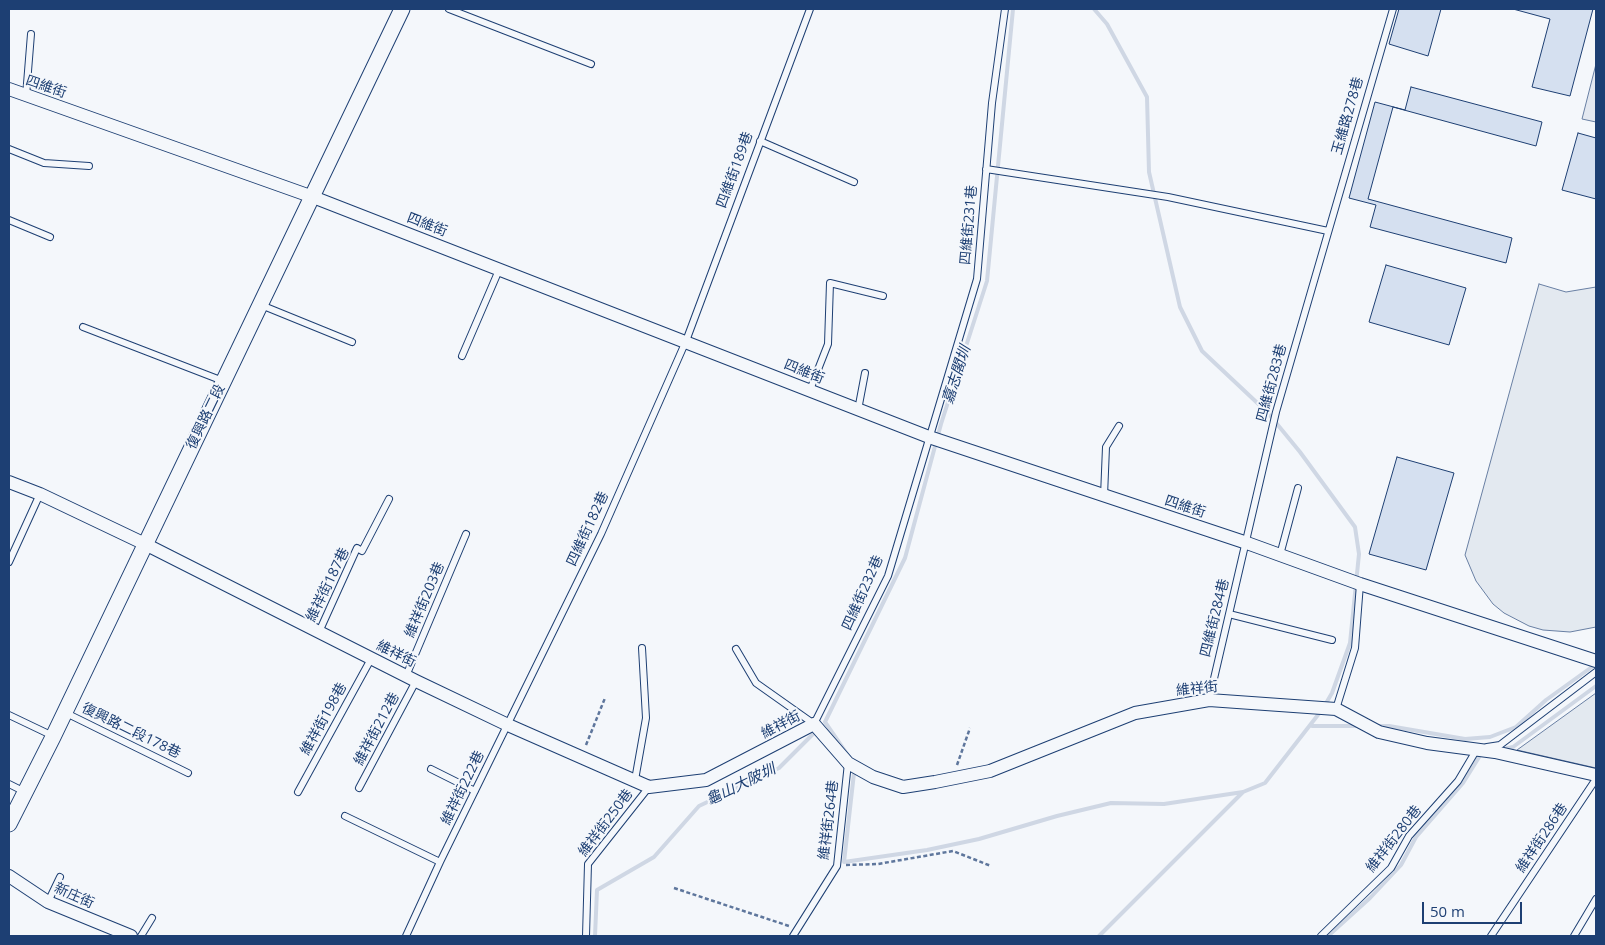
<!DOCTYPE html>
<html>
<head>
<meta charset="utf-8">
<style>
	body { margin:0 }
	#map { position:relative; width:1605px; height:945px; overflow:hidden; background:#f4f7fb; font-family:"Open Sans",sans-serif }
	canvas { display:block }
	.frame { position:absolute; inset:0; border:10px solid #1d3f73; pointer-events:none }
	.scale { position:absolute; left:1422px; top:902px; width:100px; height:22px; box-sizing:border-box; border:2px solid #1d3f73; border-top:0; padding-left:6px; font-size:15px; line-height:18px; white-space:nowrap; color:#1d3f73; -webkit-text-stroke:4px #f4f7fb; paint-order:stroke }
</style>
</head>
<body>
<div id="map">
<canvas width="1605" height="945"></canvas>
<div class="frame"></div>
<div class="scale">50 m</div>
</div>
<script>
const g = document.querySelector('canvas').getContext('2d');
g.lineJoin = 'round';
function fill(path, color) { g.fillStyle = color; g.fill(path, 'evenodd'); }
const toPath = rows => new Path2D(rows.map(r => 'M' + r).join(''));
function trace(path, color, width, dash) { g.strokeStyle = color; g.lineWidth = width; g.lineCap = dash ? 'butt' : 'round'; g.setLineDash(dash || []); g.stroke(path); }
function label(font, color, halo, rows, align = 'center') {
  g.font = font + ' "Open Sans","Noto Sans TC",sans-serif'; g.lineWidth = 4; g.setLineDash([]); g.textBaseline = 'middle'; g.strokeStyle = halo; g.fillStyle = color; for (const [text, x, y, turn = 0] of rows) {
    g.save(); g.translate(x, y); g.rotate((+turn || 0) * Math.PI / 180); g.textAlign = isNaN(turn) ? turn : align; if (halo) g.strokeText(text, 0, 0); g.fillText(text, 0, 0); g.restore();
  }
}
const green = toPath([
	[1539,284,1566,292,1596,287,1596,627,1570,632,1543,630,1529,626,1504,613,1493,604,1476,581,1465,555,1539,284],
	[1596,693,1596,768,1517,750,1596,693]
]);
fill(green, '#e3e9f0');
trace(green, '#687fa3', 1);
const parking = toPath([
	[1596,64,1596,122,1582,119,1596,64]
]);
fill(parking, '#e3e8f0');
trace(parking, '#687fa3', 1);
trace(toPath([
	[1094,9,1107,24,1147,97,1149,172,1180,307,1202,351,1268,413,1300,452,1355,527,1359,554,1350,643,1332,693,1325,705],
	[825,722,849,757],
	[825,722,905,558,941,424,987,281,1013,9],
	[1312,726,1357,726],
	[1377,726,1389,726,1465,739,1490,737,1516,727,1546,700,1596,664],
	[1503,749,1513,747,1596,686],
	[852,769,854,773,844,862,927,850,979,839,1057,816,1111,803,1164,804,1243,792,1265,783,1321,711],
	[595,936,597,890,654,857,699,806,779,768,816,731],
	[1099,936,1243,792],
	[1328,936,1370,898,1401,865,1416,837,1463,783,1481,754]
]), '#cfd7e4', 4);
const building = toPath([
	[1399,9,1441,9,1428,56,1389,44,1399,9],
	[1513,9,1593,9,1570,96,1532,87,1550,19,1513,9],
	[1411,87,1542,122,1536,146,1393,107,1368,199,1512,238,1506,263,1370,227,1376,205,1349,198,1375,102,1405,110,1411,87],
	[1578,133,1596,138,1596,199,1562,190,1578,133],
	[1386,265,1466,288,1449,345,1369,322,1386,265],
	[1397,457,1454,473,1426,570,1369,554,1397,457]
]);
fill(building, '#d5e0f0');
trace(building, '#1d3f73', 1);
const service = toPath([
	[449,9,591,64],
	[26,96,31,34],
	[760,141,854,182],
	[9,149,44,163,89,166],
	[986,169,1168,197,1328,231],
	[9,220,50,237],
	[261,305,352,342],
	[83,327,223,381],
	[462,356,499,270],
	[810,390,828,344,830,283,883,296],
	[858,410,865,373],
	[1104,496,1106,447,1119,426],
	[1280,555,1298,488],
	[9,562,40,494],
	[1229,614,1332,640],
	[319,632,357,548,362,551,389,499],
	[736,649,756,683,814,724,888,576,977,279,992,103,1005,9],
	[406,676,466,534],
	[1209,700,1276,412,1393,9],
	[1336,709,1355,648,1360,584],
	[64,712,188,773],
	[9,715,53,736],
	[1487,747,1500,745,1596,672],
	[431,769,475,791],
	[635,780,646,718,642,648],
	[9,784,25,792],
	[359,788,416,681],
	[298,792,371,659],
	[345,816,440,862],
	[48,902,60,877],
	[141,936,152,918],
	[406,936,440,862,601,534,686,341,810,9],
	[586,936,588,864,649,787],
	[793,936,837,866,848,763],
	[1321,936,1391,868,1409,836,1458,781,1477,749],
	[1491,936,1596,779],
	[1574,936,1596,899]
]);
const minor = toPath([
	[9,89,313,197,929,437,1247,543,1360,584,1596,661],
	[9,482,40,494,145,544,416,681,508,725,649,787,706,780,814,724,848,763,873,777,903,787,935,782,990,771,1135,713,1209,700,1336,709,1379,732,1427,743,1495,752,1596,775],
	[9,876,48,902,131,936]
]);
const tertiary = toPath([
	[9,824,53,737,402,9]
]);
trace(service, '#1d3f73', 8);
trace(minor, '#1d3f73', 14);
trace(tertiary, '#1d3f73', 17);
trace(toPath([
	[586,745,605,698],
	[957,765,970,728],
	[846,865,878,864,953,851,991,866],
	[674,888,789,926]
]), '#5e769c', 2.5, [4, 2.5]);
trace(service, '#f4f7fb', 6);
trace(minor, '#f4f7fb', 12);
trace(tertiary, '#f4f7fb', 15);
label('14px', '#1d3f73', '#f4f7fb', [
	["四維街",46,87,19],
	["玉維路278巷",1348,116,-74],
	["四維街189巷",735,170,-70],
	["四維街",427,225,21],
	["四維街231巷",969,225,-85],
	["四維街",804,372,22],
	["四維街283巷",1272,383,-75],
	["復興路二段",206,417,-64],
	["四維街",1185,507,18],
	["四維街182巷",588,529,-65],
	["維祥街187巷",328,585,-64],
	["四維街232巷",863,593,-66],
	["維祥街203巷",425,600,-67],
	["四維街284巷",1215,618,-76],
	["維祥街",396,654,26],
	["維祥街",1197,689,-6],
	["維祥街198巷",324,719,-61],
	["維祥街",781,725,-28],
	["維祥街212巷",377,729,-62],
	["復興路二段178巷",131,731,26],
	["維祥街222巷",463,788,-64],
	["維祥街264巷",829,820,-83],
	["維祥街250巷",606,823,-53],
	["維祥街286巷",1542,838,-56],
	["維祥街280巷",1394,839,-52],
	["新庄街",74,896,24]
]);
label('italic 15px', '#1d3f73', '#f4f7fb', [
	["嘉志閣圳",957,375,-72],
	["龜山大陂圳",741,785,-26]
]);
</script>
</body>
</html>
